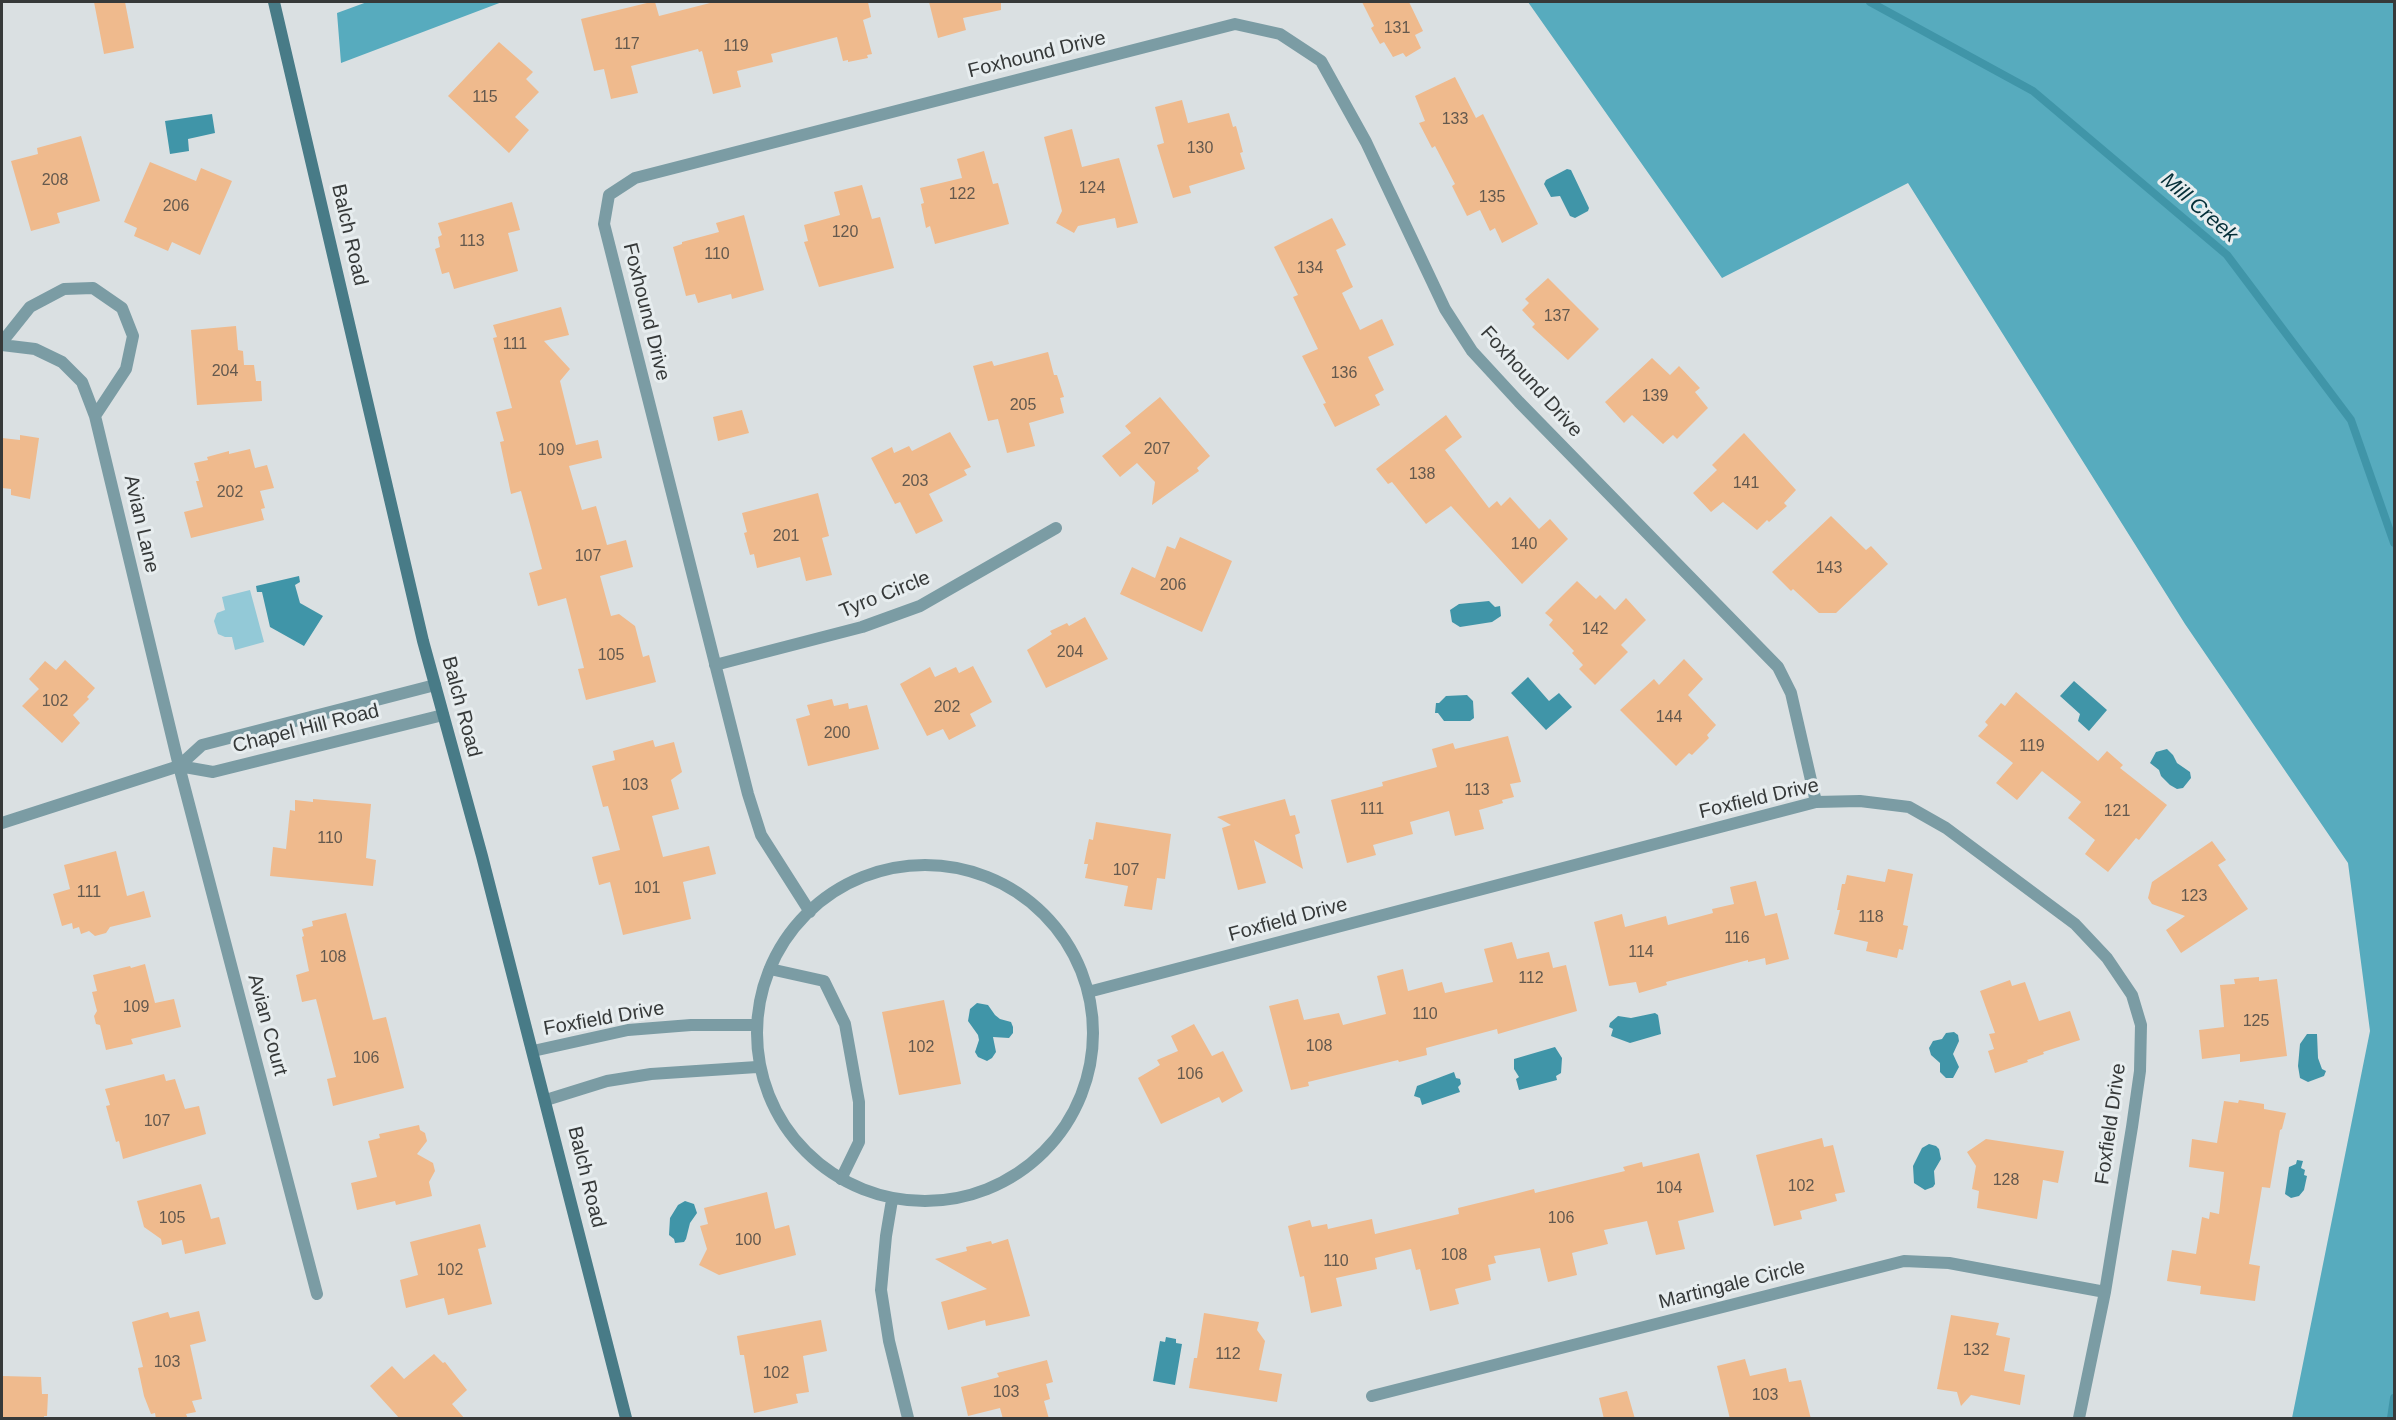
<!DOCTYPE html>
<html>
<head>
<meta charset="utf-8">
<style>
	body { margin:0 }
	#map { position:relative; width:2396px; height:1420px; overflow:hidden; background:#dae0e2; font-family:Arial,sans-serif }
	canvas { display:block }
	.frame { position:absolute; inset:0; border:3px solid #363939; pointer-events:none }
</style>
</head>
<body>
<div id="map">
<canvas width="2396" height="1420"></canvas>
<div class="frame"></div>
</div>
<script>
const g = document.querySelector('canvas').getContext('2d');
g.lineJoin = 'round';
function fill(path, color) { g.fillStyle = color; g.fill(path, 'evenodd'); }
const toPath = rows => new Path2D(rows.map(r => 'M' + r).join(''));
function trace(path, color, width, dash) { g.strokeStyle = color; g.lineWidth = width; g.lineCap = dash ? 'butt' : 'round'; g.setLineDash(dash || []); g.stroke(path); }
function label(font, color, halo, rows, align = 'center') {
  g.font = font + ' Arial,sans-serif'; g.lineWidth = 6; g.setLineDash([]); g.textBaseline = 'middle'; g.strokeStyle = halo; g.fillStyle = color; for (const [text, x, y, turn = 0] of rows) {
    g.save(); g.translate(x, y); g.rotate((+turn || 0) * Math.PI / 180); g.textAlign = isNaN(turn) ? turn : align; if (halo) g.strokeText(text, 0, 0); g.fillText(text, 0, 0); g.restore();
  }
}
fill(toPath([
	[250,590,264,642,235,650,232,637,225,637,218,634,214,621,217,613,225,610,222,597]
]), '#93c9d7');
fill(toPath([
	[367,2,502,2,341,63,337,13],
	[1528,2,2394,2,2394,1418,2292,1418,2370,1031,2348,863,2185,624,1908,183,1722,278]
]), '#57abbe');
fill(toPath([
	[212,114,215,133,188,139,189,151,170,154,165,121],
	[1567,169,1571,170,1589,208,1588,211,1575,218,1570,216,1560,196,1551,197,1544,184,1546,180],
	[299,576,300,582,295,585,300,603,323,616,304,646,270,627,262,592,257,592,256,586],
	[1489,601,1495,607,1500,606,1501,616,1492,622,1460,627,1452,622,1450,610,1459,604],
	[1528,677,1549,701,1559,693,1572,707,1546,730,1511,693],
	[2074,681,2107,710,2089,731,2078,721,2080,714,2060,696],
	[1467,695,1473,701,1474,718,1470,721,1444,721,1438,713,1435,713,1436,703,1439,703,1446,696],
	[2167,749,2173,755,2177,763,2190,772,2191,778,2183,788,2177,789,2170,785,2161,776,2159,770,2150,763,2156,752],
	[977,1003,988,1005,995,1015,1000,1019,1011,1022,1013,1027,1013,1033,1009,1038,993,1037,996,1052,992,1058,987,1061,978,1057,975,1052,979,1040,978,1035,968,1021,970,1009],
	[1655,1013,1658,1015,1661,1034,1630,1043,1611,1036,1613,1029,1609,1027,1610,1023,1618,1016,1631,1018],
	[1954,1032,1958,1035,1959,1041,1953,1054,1959,1067,1953,1078,1946,1078,1940,1072,1940,1063,1931,1055,1929,1048,1933,1041,1942,1039,1946,1033],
	[2307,1034,2317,1034,2318,1058,2322,1069,2326,1071,2324,1076,2308,1082,2300,1078,2298,1066,2300,1044],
	[1555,1047,1562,1058,1561,1073,1556,1076,1557,1080,1519,1090,1516,1079,1519,1077,1514,1069,1514,1059],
	[1454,1072,1456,1078,1460,1079,1461,1084,1458,1087,1460,1092,1422,1105,1420,1098,1414,1096,1417,1086],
	[1929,1144,1936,1146,1939,1149,1941,1159,1934,1171,1935,1184,1933,1187,1925,1190,1914,1183,1913,1166,1922,1148],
	[2297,1160,2303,1161,2301,1168,2305,1170,2304,1175,2307,1176,2304,1190,2299,1196,2291,1198,2285,1194,2289,1167,2296,1164],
	[685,1201,694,1204,697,1213,690,1223,686,1239,684,1242,675,1243,674,1239,669,1235,670,1218,678,1205],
	[1166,1337,1176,1339,1176,1343,1182,1344,1175,1385,1153,1381,1160,1341,1165,1342]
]), '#4095a8');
trace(toPath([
	[1870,2,2033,91,2227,255,2351,420,2394,543],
	[2391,1418,2394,1398]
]), '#4095a8', 8);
fill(toPath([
	[94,2,125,2,134,48,104,54],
	[651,2,655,2,659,16,714,2,868,2,871,17,863,20,872,54,867,55,868,58,848,62,848,60,843,61,837,37,771,54,773,62,737,71,741,87,713,94,702,51,699,52,698,49,631,66,638,93,611,99,604,69,594,71,581,19],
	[929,2,1001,2,1001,10,963,18,966,30,938,38],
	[1362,2,1409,2,1423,31,1415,35,1421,48,1406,57,1403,53,1393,57,1384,42,1380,44,1371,28,1374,26],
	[499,42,533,72,526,79,539,92,515,117,529,130,509,153,448,96],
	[1455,77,1476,118,1483,114,1538,224,1502,243,1495,228,1490,231,1480,210,1467,216,1452,186,1455,184,1435,146,1432,148,1419,123,1425,121,1415,96],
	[1182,100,1188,123,1229,113,1233,127,1236,126,1243,152,1240,153,1245,169,1189,186,1191,193,1173,198,1157,145,1164,143,1155,107],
	[1072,129,1082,167,1119,158,1138,223,1117,228,1115,218,1078,226,1074,233,1056,223,1062,211,1044,137],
	[81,136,100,201,57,213,60,223,31,231,11,161,38,154,37,148],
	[984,151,993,184,998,183,1009,224,935,244,930,226,926,228,921,204,924,203,920,188,962,178,957,159],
	[150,162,196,181,201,168,232,181,200,255,172,242,168,251,134,236,137,228,124,222],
	[862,185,872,219,880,217,894,268,819,287,804,242,808,241,804,225,840,215,834,192],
	[512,202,520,230,508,233,518,271,454,289,449,272,442,274,435,249,440,247,438,237,442,235,438,223],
	[744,215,764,290,732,299,731,294,698,303,695,294,686,296,673,247,682,244,682,242,719,232,716,223],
	[1332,218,1346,245,1336,250,1353,287,1342,293,1360,330,1382,319,1394,345,1368,357,1384,390,1375,395,1380,405,1335,427,1323,404,1326,403,1302,356,1318,349,1293,297,1298,295,1274,247],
	[1548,278,1599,329,1568,360,1532,327,1535,324,1522,310,1529,303,1525,299],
	[561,307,569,335,544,341,570,369,560,381,576,445,598,440,602,458,569,466,582,510,596,506,607,545,626,540,633,567,600,576,611,616,619,614,635,626,643,657,649,655,656,682,586,700,578,669,584,668,566,598,538,606,529,573,542,569,521,491,511,494,500,442,504,441,496,412,512,408,493,338,497,337,493,325],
	[236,326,238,350,243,351,244,365,254,365,256,381,261,381,262,401,197,405,191,330],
	[1048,352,1054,375,1057,375,1064,397,1060,398,1064,413,1029,423,1035,446,1007,453,998,419,988,421,973,366,992,361,994,366],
	[1652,358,1670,375,1679,366,1700,388,1695,392,1708,408,1677,439,1673,435,1663,444,1632,415,1624,423,1605,402],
	[1160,397,1210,456,1197,468,1199,471,1152,505,1155,482,1137,463,1120,477,1102,456,1131,433,1125,426],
	[742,410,749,433,718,441,713,417],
	[1446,415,1462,437,1445,450,1489,508,1497,501,1501,506,1510,497,1539,529,1550,519,1568,539,1522,584,1451,506,1426,524,1392,482,1388,484,1376,469],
	[950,432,971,467,964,470,967,475,929,494,943,521,916,534,900,502,895,504,871,458,892,447,894,453,909,446,912,451],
	[1744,433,1796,490,1784,503,1787,506,1769,522,1767,520,1757,530,1723,502,1711,512,1693,493,1717,470,1712,465],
	[20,435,39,438,30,499,11,495,11,489,2,488,2,438,20,440],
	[250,449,255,468,267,465,274,488,260,491,265,508,261,509,264,520,191,538,184,512,203,507,196,481,199,481,194,463,208,460,207,457,229,451,229,454],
	[818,493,829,536,822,538,832,575,806,581,800,557,757,568,754,554,750,555,744,533,747,532,742,513],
	[1831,516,1866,550,1871,546,1888,564,1836,613,1819,613,1793,589,1791,591,1772,572],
	[1180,537,1232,561,1202,632,1120,594,1132,567,1155,578,1167,546,1175,549],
	[1577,581,1596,599,1600,595,1615,610,1626,598,1646,620,1621,645,1628,652,1595,685,1579,669,1583,665,1572,653,1574,651,1549,625,1553,620,1545,613],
	[1085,617,1108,659,1046,688,1027,650,1052,634,1050,631,1067,623,1069,626],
	[1684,659,1703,679,1688,695,1716,725,1707,735,1709,738,1692,755,1689,753,1676,766,1620,710,1654,679,1659,685],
	[65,660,95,688,87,697,89,699,73,715,80,723,62,743,22,706,39,689,29,679,45,661,56,670],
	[973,666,992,702,970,714,976,726,949,740,943,729,927,736,900,684,930,667,935,677,956,667,959,673],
	[2016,692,2098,761,2107,751,2123,765,2120,768,2167,805,2139,840,2136,838,2108,872,2085,854,2095,840,2068,818,2081,802,2071,794,2042,771,2017,800,1996,783,2013,763,1978,736,1988,725,1985,722,2001,703,2005,706],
	[832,699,834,706,848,703,849,709,867,705,879,749,808,766,796,719,810,715,807,705],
	[1508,736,1521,782,1510,784,1514,797,1502,800,1503,803,1479,810,1484,829,1455,836,1449,811,1410,822,1413,834,1373,845,1376,855,1347,863,1331,800,1383,786,1382,782,1437,767,1432,749,1453,743,1455,749],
	[653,740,655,747,674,742,682,772,671,780,679,809,652,816,663,857,709,846,716,874,683,882,691,919,623,935,610,882,599,885,592,857,620,850,608,806,603,807,592,766,615,760,613,751],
	[313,799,371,804,366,858,376,860,373,886,270,876,273,847,286,849,290,810,295,811,295,800,313,802],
	[1285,799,1290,816,1295,815,1300,833,1295,835,1303,869,1254,840,1266,883,1238,890,1222,828,1231,825,1217,817],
	[1096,822,1171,834,1165,879,1157,878,1152,910,1124,906,1128,886,1085,878,1088,864,1084,864,1089,839,1093,840],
	[2212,841,2226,860,2218,865,2248,909,2181,953,2166,930,2185,916,2152,904,2148,898,2152,882],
	[116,851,127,896,144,891,151,917,110,927,106,933,95,936,89,931,81,934,79,927,73,929,72,923,62,926,53,894,70,889,64,865],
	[1888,869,1913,874,1903,925,1908,926,1903,950,1899,949,1897,958,1866,951,1868,942,1834,934,1840,910,1837,910,1842,884,1845,884,1847,875,1885,882],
	[1756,881,1765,916,1777,913,1789,959,1766,965,1765,958,1748,962,1748,960,1666,982,1667,985,1639,993,1636,982,1609,986,1594,922,1622,914,1625,927,1666,916,1668,925,1713,913,1712,909,1734,904,1730,887],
	[346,913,373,1020,386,1017,404,1088,333,1106,327,1079,336,1077,316,999,302,1002,296,975,309,971,302,937,304,936,302,929,313,926,312,921],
	[1512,942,1517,959,1549,952,1553,968,1566,965,1577,1011,1498,1034,1497,1029,1426,1048,1427,1055,1399,1062,1398,1060,1308,1082,1309,1086,1291,1090,1269,1006,1298,999,1304,1020,1339,1013,1343,1025,1386,1014,1377,976,1403,969,1408,991,1442,982,1445,993,1493,982,1484,949],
	[145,964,155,1003,174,999,181,1027,131,1039,133,1044,106,1050,100,1025,96,1024,94,1016,97,1011,92,992,97,991,93,975,130,966,131,968],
	[2259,977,2259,981,2277,979,2287,1056,2240,1062,2240,1054,2202,1059,2199,1030,2224,1027,2220,985,2235,984,2234,979],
	[2010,980,2012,986,2025,982,2039,1021,2070,1011,2080,1040,2043,1052,2044,1054,2027,1060,2028,1062,1995,1073,1988,1051,1994,1049,1989,1034,1995,1033,1980,991],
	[944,1000,961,1084,899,1095,882,1012],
	[1194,1024,1212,1056,1223,1051,1243,1091,1222,1103,1219,1097,1161,1124,1138,1078,1160,1065,1157,1060,1178,1051,1171,1036],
	[164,1074,166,1081,175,1079,185,1109,199,1106,206,1134,123,1159,119,1141,116,1142,106,1106,110,1105,105,1089],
	[2239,1100,2264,1104,2264,1109,2286,1113,2282,1129,2280,1130,2270,1188,2262,1187,2249,1264,2260,1266,2255,1301,2200,1294,2201,1286,2167,1281,2172,1250,2196,1254,2202,1217,2209,1219,2210,1212,2219,1214,2224,1172,2189,1167,2192,1139,2217,1143,2224,1101,2238,1103],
	[419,1125,420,1130,425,1133,427,1141,417,1154,433,1163,435,1171,429,1182,432,1196,396,1205,395,1201,357,1210,351,1183,377,1177,368,1141,380,1138,379,1134],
	[1822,1138,1824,1147,1833,1145,1845,1192,1835,1194,1837,1201,1800,1211,1802,1219,1774,1226,1756,1155],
	[1986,1139,2064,1151,2058,1183,2043,1180,2037,1219,1977,1208,1979,1191,1972,1189,1976,1166,1967,1152],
	[1699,1153,1714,1212,1678,1221,1685,1249,1656,1255,1647,1221,1604,1230,1608,1244,1572,1253,1577,1275,1548,1282,1540,1248,1494,1256,1496,1263,1488,1265,1491,1280,1455,1289,1459,1304,1430,1311,1420,1269,1416,1270,1411,1249,1375,1258,1377,1269,1336,1278,1342,1306,1311,1313,1304,1276,1300,1277,1288,1226,1310,1220,1312,1227,1327,1224,1328,1229,1372,1219,1375,1234,1459,1214,1458,1208,1515,1194,1534,1189,1535,1193,1625,1171,1623,1167,1642,1162,1643,1167],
	[201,1184,211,1219,219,1217,226,1244,185,1254,182,1240,162,1245,161,1239,144,1227,137,1201],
	[767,1192,775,1229,789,1225,796,1255,719,1275,699,1265,707,1249,700,1226,708,1224,704,1208],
	[480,1224,486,1247,478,1249,492,1304,448,1315,444,1298,406,1308,400,1280,418,1275,410,1242],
	[1008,1239,1030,1316,986,1326,985,1320,948,1330,941,1302,987,1289,935,1259,967,1251,966,1247,991,1241,992,1244],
	[199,1311,206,1341,190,1345,202,1399,192,1401,196,1412,186,1414,188,1419,156,1419,155,1413,151,1414,144,1396,138,1368,143,1367,132,1322,168,1312,170,1318],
	[1204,1313,1259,1322,1257,1330,1265,1341,1259,1370,1282,1374,1277,1402,1189,1388,1194,1358,1197,1358],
	[1951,1315,1999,1323,1996,1335,2010,1338,2004,1371,2025,1375,2020,1405,1971,1395,1961,1406,1957,1392,1937,1389],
	[821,1320,827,1351,803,1356,809,1392,796,1394,798,1403,754,1413,744,1355,740,1355,737,1336],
	[434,1354,443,1363,445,1362,467,1390,452,1404,465,1419,400,1419,370,1386,392,1366,404,1379],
	[1745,1359,1750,1376,1786,1368,1789,1382,1801,1380,1811,1419,1730,1419,1717,1366],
	[1047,1360,1053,1382,1046,1384,1050,1399,1044,1401,1049,1419,1003,1419,1000,1408,968,1416,961,1387,999,1377,997,1373],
	[2,1376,41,1377,42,1394,48,1394,47,1416,44,1416,44,1419,2,1419],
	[1627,1391,1635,1419,1604,1419,1599,1398]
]), '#efba8d');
trace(toPath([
	[770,969,824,981,845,1024,859,1102,859,1142,841,1179]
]), '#7b9ca4', 12);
trace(toPath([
	[2,342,30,307,64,289,93,288,122,308,133,336,126,369,95,416],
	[2,345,35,349,62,362,82,382,95,416,179,766,317,1294],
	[715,665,862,627,920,606,1056,528],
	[179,766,213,772,443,715],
	[2,823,179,766,202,745,435,685],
	'757 1033a168 168 0 1 1 336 0a168 168 0 1 1-336 0Z',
	[810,912,761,835,748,794,604,224,609,195,635,178,1235,24,1280,34,1321,61,1366,142,1445,309,1472,351,1519,402,1778,667,1791,693,1816,802],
	[1092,991,1816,802,1860,801,1909,807,1946,828,2075,924,2107,958,2132,995,2141,1025,2140,1071,2132,1127,2105,1292,2079,1418],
	[533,1051,628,1030,691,1025,753,1025],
	[546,1100,607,1081,651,1074,757,1067],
	[892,1200,886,1236,881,1290,889,1341,908,1418],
	[1372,1396,1904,1261,1949,1263,2105,1292]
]), '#7b9ca4', 12);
trace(toPath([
	[274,2,423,641,482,856,626,1418]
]), '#487b87', 12);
label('16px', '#64594e', null, [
	["131",1397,29],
	["117",627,45],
	["119",736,47],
	["115",485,98],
	["133",1455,120],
	["130",1200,149],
	["208",55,181],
	["124",1092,189],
	["122",962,195],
	["135",1492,198],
	["206",176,207],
	["120",845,233],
	["113",472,242],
	["110",717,255],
	["134",1310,269],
	["137",1557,317],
	["111",515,345],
	["204",225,372],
	["136",1344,374],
	["139",1655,397],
	["205",1023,406],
	["207",1157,450],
	["109",551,451],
	["138",1422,475],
	["203",915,482],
	["141",1746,484],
	["202",230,493],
	["201",786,537],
	["140",1524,545],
	["107",588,557],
	["143",1829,569],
	["206",1173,586],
	["142",1595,630],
	["204",1070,653],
	["105",611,656],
	["102",55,702],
	["202",947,708],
	["144",1669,718],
	["200",837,734],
	["119",2032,747],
	["103",635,786],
	["113",1477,791],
	["111",1372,810],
	["121",2117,812],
	["110",330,839],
	["107",1126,871],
	["101",647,889],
	["111",89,893],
	["123",2194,897],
	["118",1871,918],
	["116",1737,939],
	["114",1641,953],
	["108",333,958],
	["112",1531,979],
	["109",136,1008],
	["110",1425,1015],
	["125",2256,1022],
	["108",1319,1047],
	["102",921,1048],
	["106",366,1059],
	["106",1190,1075],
	["107",157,1122],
	["128",2006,1181],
	["102",1801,1187],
	["104",1669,1189],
	["105",172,1219],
	["106",1561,1219],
	["100",748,1241],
	["108",1454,1256],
	["110",1336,1262],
	["102",450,1271],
	["132",1976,1351],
	["112",1228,1355],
	["103",167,1363],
	["102",776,1374],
	["103",1006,1393],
	["103",1765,1396]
]);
label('20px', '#363939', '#e7edef', [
	["Foxhound Drive",1037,55,-14],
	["Balch Road",349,235,77],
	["Foxhound Drive",646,312,76],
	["Foxhound Drive",1531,382,48],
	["Avian Lane",141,524,77],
	["Tyro Circle",885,595,-22],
	["Balch Road",461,707,75],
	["Chapel Hill Road",306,729,-14],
	["Foxfield Drive",1759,799,-13],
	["Foxfield Drive",1288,920,-15],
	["Foxfield Drive",604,1019,-10],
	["Avian Court",267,1025,75],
	["Foxfield Drive",2111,1124,-82],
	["Balch Road",586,1177,76],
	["Martingale Circle",1732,1285,-14]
]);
label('italic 21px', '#052f38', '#e7edef', [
	["Mill Creek",2199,208,41]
]);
</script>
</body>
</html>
